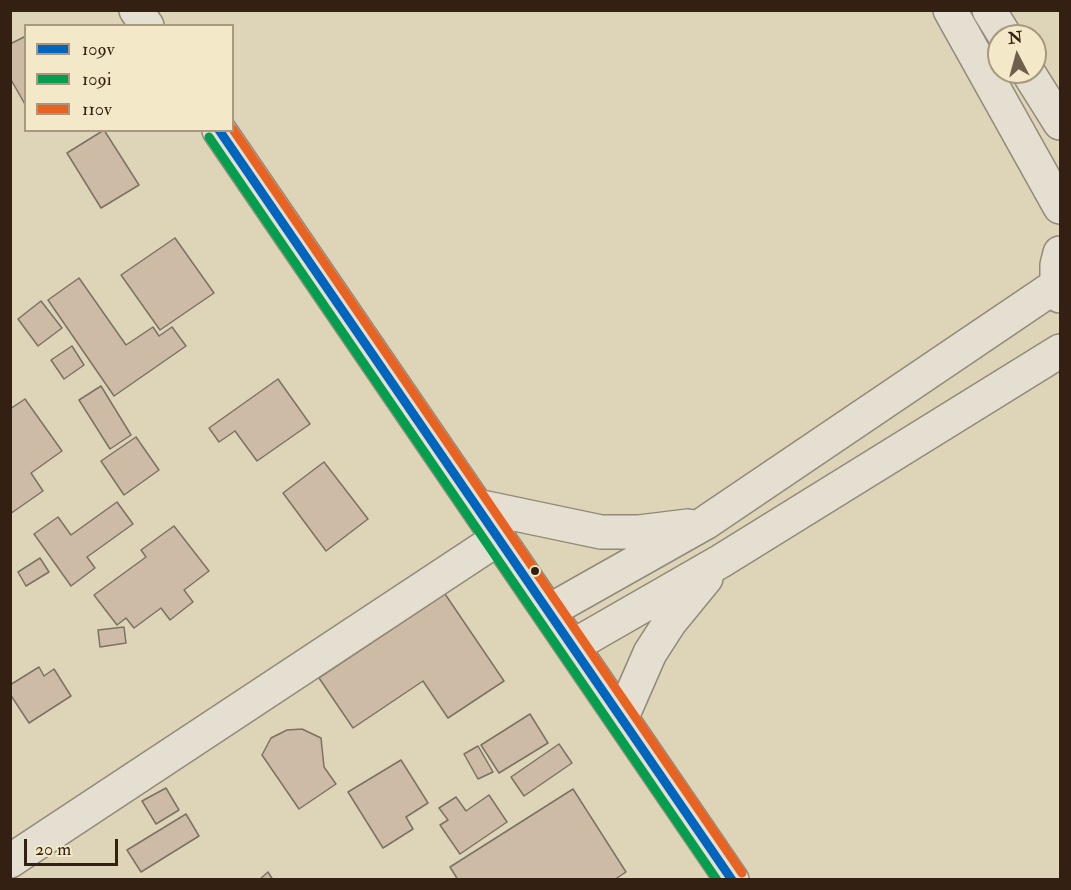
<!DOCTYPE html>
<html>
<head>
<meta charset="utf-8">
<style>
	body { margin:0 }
	#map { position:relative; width:1071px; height:890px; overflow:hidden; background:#ded4b8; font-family:"IM FELL Double Pica",serif }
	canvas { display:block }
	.frame { position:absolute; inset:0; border:12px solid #341f13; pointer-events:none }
	.legend { position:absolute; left:24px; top:24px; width:210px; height:108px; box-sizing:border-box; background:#f3e8c7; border:2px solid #a7987f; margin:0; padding:8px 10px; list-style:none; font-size:18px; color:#341f13 }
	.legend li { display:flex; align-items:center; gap:12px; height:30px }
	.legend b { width:30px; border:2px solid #a7987f }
	.north { position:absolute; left:987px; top:24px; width:60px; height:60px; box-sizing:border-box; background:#f3e8c7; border:2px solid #a7987f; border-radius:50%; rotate:354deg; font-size:16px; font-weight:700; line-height:24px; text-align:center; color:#341f13 }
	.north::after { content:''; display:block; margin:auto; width:21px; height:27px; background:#705e4d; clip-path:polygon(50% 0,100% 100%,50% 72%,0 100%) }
	.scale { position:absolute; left:24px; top:839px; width:94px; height:27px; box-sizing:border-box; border:3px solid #341f13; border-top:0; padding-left:8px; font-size:18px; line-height:21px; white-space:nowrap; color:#341f13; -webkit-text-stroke:4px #f3e8c7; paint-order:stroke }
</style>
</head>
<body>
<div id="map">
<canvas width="1071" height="890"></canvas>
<div class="frame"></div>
<ul class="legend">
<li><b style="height:8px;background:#0065bd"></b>109v</li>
<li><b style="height:8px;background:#039f4e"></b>109i</li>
<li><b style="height:8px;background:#e86221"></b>110v</li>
</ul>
<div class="north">N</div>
<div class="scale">20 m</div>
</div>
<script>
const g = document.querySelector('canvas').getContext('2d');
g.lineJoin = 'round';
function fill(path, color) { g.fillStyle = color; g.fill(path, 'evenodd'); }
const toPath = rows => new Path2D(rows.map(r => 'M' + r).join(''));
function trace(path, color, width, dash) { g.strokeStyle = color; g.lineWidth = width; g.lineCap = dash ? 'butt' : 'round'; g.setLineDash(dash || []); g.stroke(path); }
const building = toPath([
	[26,36,26,106,10,78,10,44,26,36],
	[104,130,139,185,101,208,67,153,104,130],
	[175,238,214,293,160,330,121,275,175,238],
	[79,278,126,345,153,327,159,336,172,327,186,346,114,396,48,300,79,278],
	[41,301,62,328,38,346,18,319,41,301],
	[72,346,84,365,64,379,51,360,72,346],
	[278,379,310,424,257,461,235,431,219,442,209,428,278,379],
	[101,386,131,435,110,449,79,400,101,386],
	[25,399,62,451,31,473,43,491,10,514,10,409,25,399],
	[136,437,159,470,124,495,101,461,136,437],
	[324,462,368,519,326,551,283,493,324,462],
	[117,502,133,524,87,557,95,568,71,586,34,534,58,517,71,535,117,502],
	[174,526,209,571,184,590,193,602,170,620,161,608,134,628,126,618,117,625,94,595,146,557,141,550,174,526],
	[40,558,49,572,26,586,18,572,40,558],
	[445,594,504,681,448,718,423,681,353,728,319,678,445,594],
	[124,627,126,643,100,647,98,630,124,627],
	[39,667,44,676,54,669,71,696,29,723,10,694,10,685,39,667],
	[530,714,548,743,499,773,481,745,530,714],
	[302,729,321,738,324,767,336,784,299,809,262,755,271,738,287,730,302,729],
	[559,744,572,763,524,796,511,777,559,744],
	[478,746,493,772,478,779,464,754,478,746],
	[401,760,428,803,406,817,413,829,383,848,348,792,401,760],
	[166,788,179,810,156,824,142,801,166,788],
	[573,789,626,872,614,880,458,880,450,867,573,789],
	[489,795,507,822,460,854,440,825,448,820,439,808,456,797,466,811,489,795],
	[186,814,199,836,141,872,127,850,186,814],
	[268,872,273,880,259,880,268,872]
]);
fill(building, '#cebba6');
trace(building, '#7a7263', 1.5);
const minor = toPath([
	[136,10,147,26],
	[950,10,1060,207],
	[989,10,1005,36],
	[1028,72,1060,123],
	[219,130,732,880],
	[1060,253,1057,265,1057,285,1060,296],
	[477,506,601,532,639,532,688,526],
	[549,611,705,523,1057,285],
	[573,646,721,561,1060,351],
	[622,717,650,653,670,622,706,578],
	[10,861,499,538]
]);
trace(minor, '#928a79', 36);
trace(minor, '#e4dfd1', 33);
trace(toPath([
	[219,130,732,880]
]), '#0065bd', 9);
trace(toPath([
	[209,137,717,880]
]), '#039f4e', 9);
trace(toPath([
	[232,128,742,873]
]), '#e86221', 9);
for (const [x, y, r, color] of [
	[535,571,5,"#341f13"]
]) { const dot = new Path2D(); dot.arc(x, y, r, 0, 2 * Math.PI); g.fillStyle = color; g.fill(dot); trace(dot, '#f3e8c7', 2); }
</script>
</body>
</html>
